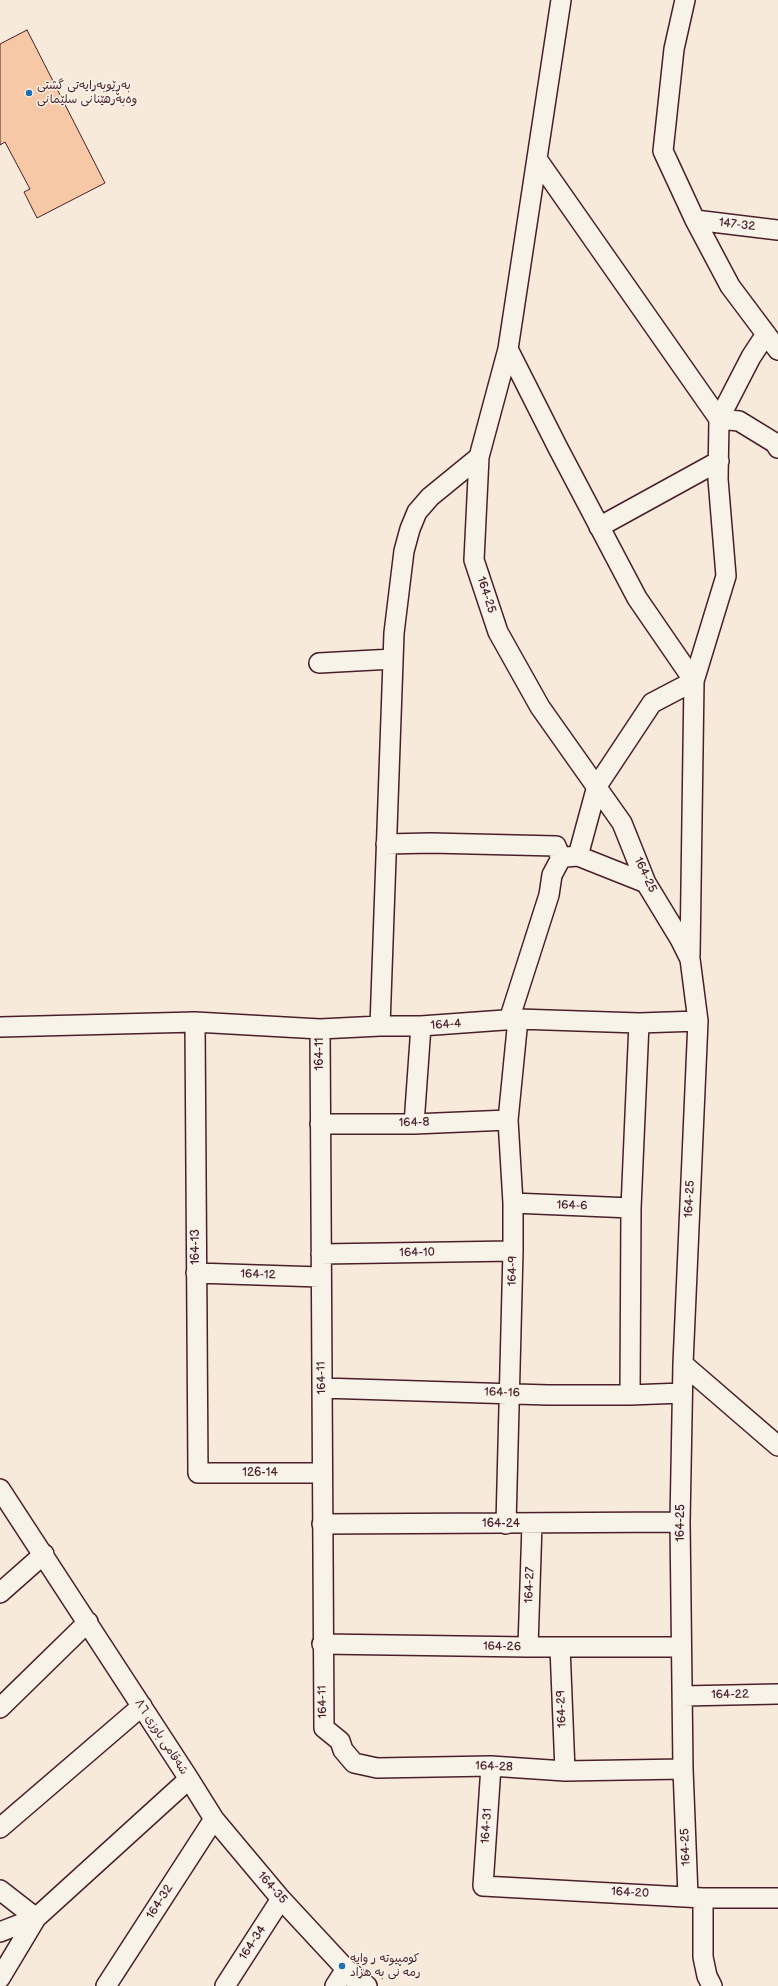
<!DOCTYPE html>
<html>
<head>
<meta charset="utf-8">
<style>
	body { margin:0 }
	canvas { display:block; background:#f7eadb }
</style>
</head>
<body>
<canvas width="778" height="1986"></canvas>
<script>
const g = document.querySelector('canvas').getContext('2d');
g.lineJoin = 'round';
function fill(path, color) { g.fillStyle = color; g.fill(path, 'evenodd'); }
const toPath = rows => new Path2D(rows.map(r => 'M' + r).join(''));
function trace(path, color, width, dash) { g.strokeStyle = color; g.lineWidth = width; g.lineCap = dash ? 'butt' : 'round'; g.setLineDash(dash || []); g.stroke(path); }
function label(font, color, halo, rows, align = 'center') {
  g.font = font + ' "Balsamiq Sans","Playpen Sans Arabic",sans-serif'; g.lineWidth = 3; g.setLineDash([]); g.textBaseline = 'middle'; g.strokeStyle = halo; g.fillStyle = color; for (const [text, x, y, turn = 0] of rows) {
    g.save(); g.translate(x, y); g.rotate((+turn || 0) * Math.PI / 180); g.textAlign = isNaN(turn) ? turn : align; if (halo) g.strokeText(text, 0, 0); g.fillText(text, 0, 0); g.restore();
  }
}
const building = toPath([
	[27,30,105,183,37,218,24,192,30,189,5,142,0,145,0,44,27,30]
]);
fill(building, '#f6c8a5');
trace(building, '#4a1f2b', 1);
const minor = toPath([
	[561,0,508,349,479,457,474,560,498,632,540,707,622,823,646,883,680,939,690,959,698,1021,683,1364,680,1522,683,1769,688,1896],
	[685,0,674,49,663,151,695,220,730,286,778,350],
	[537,159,719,419,739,421,775,443,778,448],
	[695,220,778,230],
	[508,349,558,448,637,598,694,681,652,703,597,786,578,856],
	[599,527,719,461],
	[319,663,393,659],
	[386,844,431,843,556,846,561,858,552,875,549,895,509,1020],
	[566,857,578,856,646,883],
	[690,955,694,681,726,576,718,479,719,419,751,357,766,334],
	[195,1022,198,1473,322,1473],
	[380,1026,394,633,404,551,410,529,417,512,430,497,479,457],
	[0,1027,195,1022,320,1029,380,1026,421,1026,518,1019,639,1023,698,1021],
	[320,1029,324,1728,340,1741,343,1750,354,1763,377,1768,491,1766,565,1771,683,1769],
	[320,1124,414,1124,508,1120],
	[414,1124,421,1026],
	[513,1203,631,1208],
	[321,1254,513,1251],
	[196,1273,320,1277],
	[683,1364,778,1446],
	[322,1388,548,1395,630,1395,682,1393],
	[630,1395,631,1208,639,1023],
	[0,1489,189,1779,36,1918,0,1932],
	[322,1524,680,1522],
	[506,1524,513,1251,513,1203,508,1120,518,1019],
	[0,1593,44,1554],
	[322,1644,528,1647,681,1647],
	[528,1647,532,1524],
	[560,1647,565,1771],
	[683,1696,778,1694],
	[0,1708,88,1622],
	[491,1766,483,1886,703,1898,778,1898],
	[189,1779,214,1819,281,1899,346,1969,367,1986],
	[0,1828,142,1706],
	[0,1890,36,1918,0,1978],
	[703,1898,703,1957,707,1976,712,1986],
	[106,1986,214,1819],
	[225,1986,281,1899],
	[335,1986,346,1969,354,1979]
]);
trace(minor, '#4a1f2b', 22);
trace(minor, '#f7f3e8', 19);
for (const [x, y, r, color] of [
	[29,93,4,"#1f6fb2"],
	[342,1966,4,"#1f6fb2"]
]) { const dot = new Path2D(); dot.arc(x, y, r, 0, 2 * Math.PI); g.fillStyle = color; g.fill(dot); trace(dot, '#f7f3e8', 1.5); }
label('12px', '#4a1f2b', '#f7f3e8', [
	["بەڕێوبەرایەتی گشتی",37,86],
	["وەبەرهێنانی سلێمانی",37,100],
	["کومپیوته ر وایه",350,1959],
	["رمه نی به هزاد",350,1973]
], 'left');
label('12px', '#4a1f2b', '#f7f3e8', [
	["147-32",737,225,7],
	["164-25",486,595,72],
	["164-25",645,875,65],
	["164-4",446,1025,-4],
	["164-11",320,1054,-90],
	["164-8",414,1123,-1],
	["164-25",690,1199,-87],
	["164-6",572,1206,2],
	["164-13",196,1247,-90],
	["164-10",417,1253,-1],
	["164-9",513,1271,-89],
	["164-12",258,1275,2],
	["164-11",322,1378,-91],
	["164-16",502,1393,2],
	["126-14",260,1473],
	["164-25",681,1523,-90],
	["164-24",501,1524],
	["164-27",530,1585,-88],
	["164-26",502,1647,1],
	["164-22",730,1695,-1],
	["164-11",323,1702,-91],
	["164-29",562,1709,-92],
	["شەقامی باوزی ٨٦",161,1737,57],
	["164-28",494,1767,2],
	["164-31",487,1826,-86],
	["164-25",686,1847,-92],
	["164-35",272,1888,49],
	["164-20",630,1893,3],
	["164-32",160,1902,-57],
	["164-34",253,1943,-57]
]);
</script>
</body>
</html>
